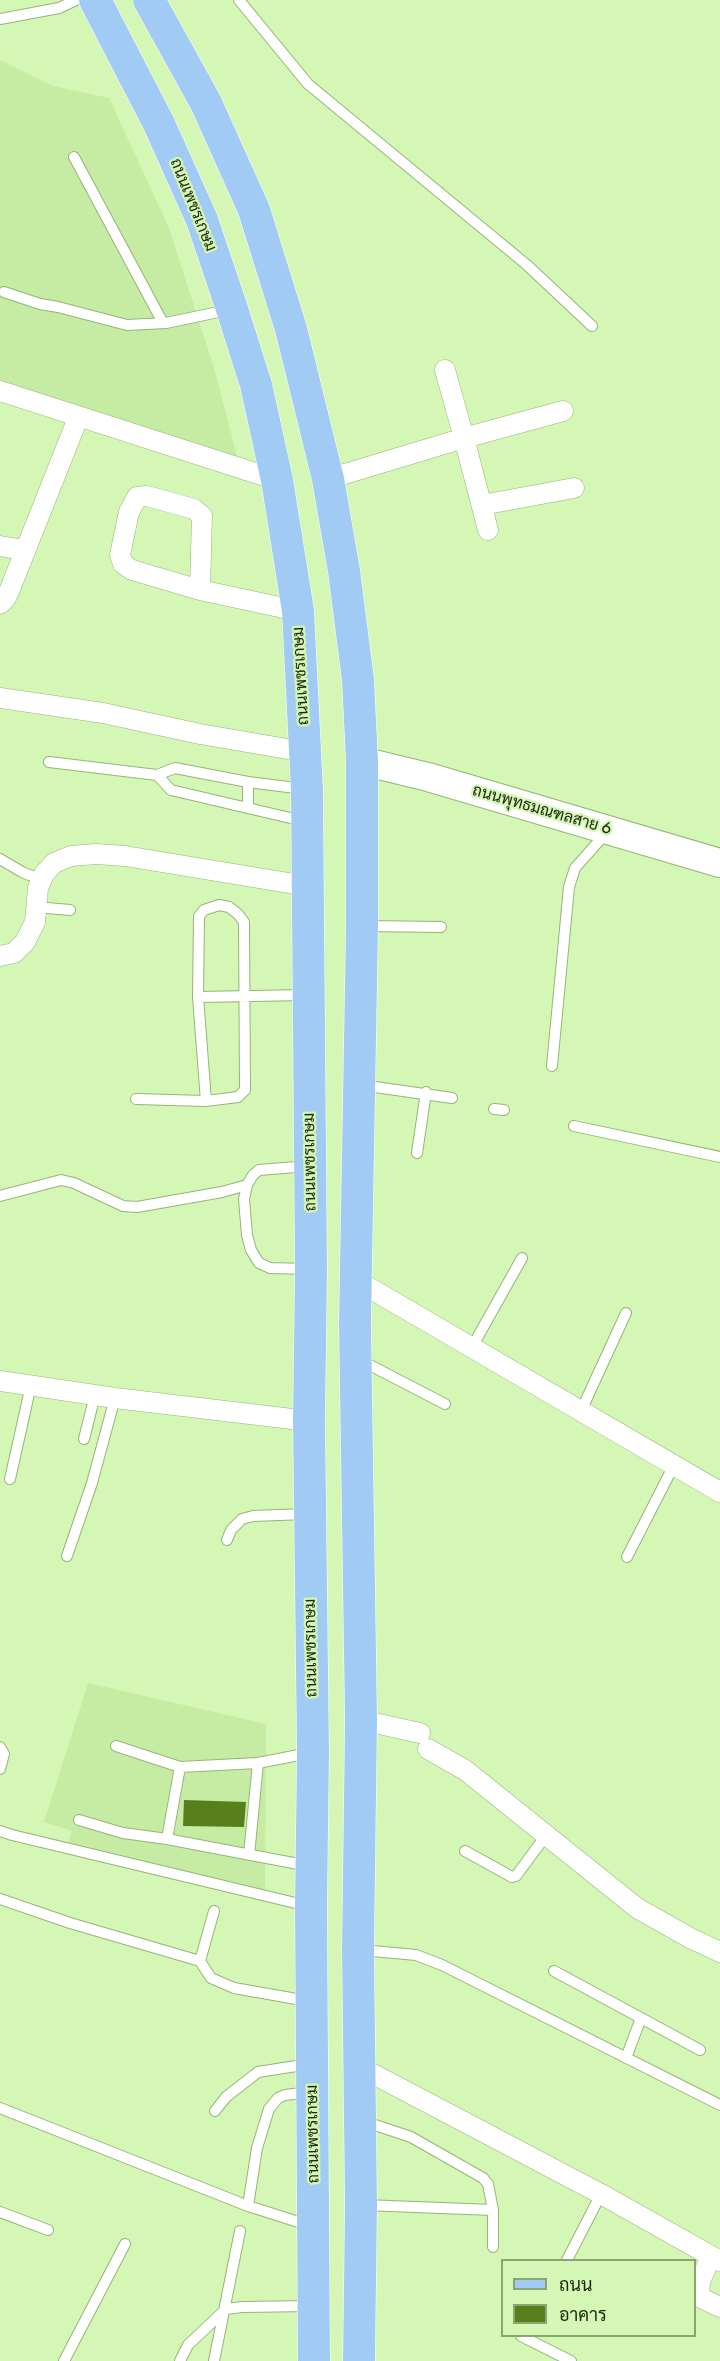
<!DOCTYPE html>
<html>
<head>
<meta charset="utf-8">
<style>
	body { margin:0 }
	#map { position:relative; width:720px; height:2361px; overflow:hidden; background:#d5f7b5; font-family:Rubik,Sarabun,sans-serif }
	canvas { display:block }
	.legend { position:absolute; left:501px; top:2259px; width:195px; height:78px; box-sizing:border-box; background:#d5f7b5; border:2px solid #8ba473; margin:0; padding:8px 10px; list-style:none; font-size:18px; color:#1c280f }
	.legend li { display:flex; align-items:center; gap:12px; height:30px }
	.legend b { width:30px; border:2px solid #8ba473 }
</style>
</head>
<body>
<div id="map">
<canvas width="720" height="2361"></canvas>
<ul class="legend">
<li><b style="height:8px;background:#a1cbf4"></b>ถนน</li>
<li><b style="height:16px;background:#57801d"></b>อาคาร</li>
</ul>
</div>
<script>
const g = document.querySelector('canvas').getContext('2d');
g.lineJoin = 'round';
function fill(path, color) { g.fillStyle = color; g.fill(path, 'evenodd'); }
const toPath = rows => new Path2D(rows.map(r => 'M' + r).join(''));
function trace(path, color, width, dash) { g.strokeStyle = color; g.lineWidth = width; g.lineCap = dash ? 'butt' : 'round'; g.setLineDash(dash || []); g.stroke(path); }
function label(font, color, halo, rows, align = 'center') {
  g.font = font + ' Rubik,Sarabun,sans-serif'; g.lineWidth = 4.5; g.setLineDash([]); g.textBaseline = 'middle'; g.strokeStyle = halo; g.fillStyle = color; for (const [text, x, y, turn = 0] of rows) {
    g.save(); g.translate(x, y); g.rotate((+turn || 0) * Math.PI / 180); g.textAlign = isNaN(turn) ? turn : align; if (halo) g.strokeText(text, 0, 0); g.fillText(text, 0, 0); g.restore();
  }
}
fill(toPath([
	[0,60,53,86,109,98,169,228,214,368,242,475,0,386],
	[88,1683,266,1724,265,1901,66,1849,72,1831,44,1822]
]), '#c6eba2');
fill(toPath([
	[184,1800,246,1802,244,1827,183,1826]
]), '#57801d');
const lane = toPath([
	[239,0,308,84,527,265,592,326],
	[0,19,59,8,76,0],
	[74,157,163,323],
	[4,292,40,304,58,307,127,325,166,323,228,310],
	[49,762,157,775],
	[248,808,248,782],
	[303,821,171,790,157,775,175,768,248,782,304,789],
	[0,859,22,872,42,880],
	[219,905,229,907,238,914,244,922,245,1090,238,1097,206,1101,198,997,199,916,204,910,219,905],
	[36,907,70,910],
	[366,926,441,927],
	[198,997,306,995],
	[552,1066,569,887,575,868,607,832],
	[361,1085,452,1098],
	[136,1099,206,1101],
	[494,1109,504,1110],
	[574,1126,720,1157],
	[417,1153,426,1092],
	[0,1196,61,1180,74,1183,123,1206,137,1207,222,1192,247,1185],
	[308,1269,270,1268,259,1263,251,1250,247,1235,244,1199,247,1185,253,1175,259,1170,308,1166],
	[472,1347,522,1258],
	[360,1360,445,1404],
	[581,1411,626,1313],
	[84,1439,95,1395],
	[10,1479,31,1385],
	[227,1540,231,1530,242,1519,253,1516,306,1514],
	[67,1556,92,1483,115,1398],
	[627,1557,674,1465],
	[116,1746,180,1767],
	[0,1747,4,1754,0,1769],
	[79,1820,123,1833,167,1839],
	[0,1831,12,1835,308,1906],
	[465,1851,512,1877,516,1876,547,1834],
	[249,1855,258,1763],
	[309,1866,167,1839,180,1767,258,1763,309,1753],
	[0,1899,70,1923,200,1961,211,1978,234,1988,308,2001],
	[362,1950,416,1955,442,1965,720,2105],
	[200,1961,214,1911],
	[554,1971,641,2018,626,2058],
	[641,2018,700,2050],
	[0,2108,248,2206,311,2226],
	[215,2111,226,2097,258,2072,309,2064],
	[363,2121,411,2137,483,2178,488,2184,493,2210,493,2247],
	[364,2205,493,2210],
	[248,2206,257,2148,269,2109,278,2098,285,2095,310,2092],
	[0,2212,48,2230],
	[567,2260,601,2194],
	[521,2336,571,2361],
	[64,2361,125,2244],
	[180,2361,188,2345,226,2309,242,2307,311,2306],
	[214,2361,240,2231]
]);
const street = toPath([
	[0,391,277,480],
	[328,479,464,438,445,370],
	[482,505,574,488],
	[488,530,464,438,563,411],
	[0,546,25,550],
	[200,590,202,516,194,509,147,496,137,497,129,512,120,555,123,564,132,570,200,590,298,611],
	[0,604,6,598,10,589,78,418],
	[0,698,103,713,200,734,305,752],
	[0,956,14,953,25,942,35,922,38,888,44,874,54,863,71,856,96,854,125,856,307,886],
	[356,1280,720,1492],
	[0,1381,115,1398,309,1421],
	[361,1720,420,1733],
	[428,1749,465,1770,637,1908,690,1938,720,1952],
	[360,2067,601,2194,720,2261],
	[711,2257,700,2281,699,2297,720,2307]
]);
const secondary = toPath([
	[362,761,428,777,720,863]
]);
const primary = toPath([
	[95,0,159,124,202,220,232,309,256,385,277,480,298,611,307,790,311,1269,309,1421,313,1752,311,1907,314,2361],
	[149,0,206,103,254,210,291,329,328,479,344,571,358,680,362,761,362,926,355,1323,361,1720,358,1950,361,2205,359,2361]
]);
trace(lane, '#96b576', 12);
trace(street, '#96b576', 21);
trace(secondary, '#96b576', 30);
trace(primary, '#fff', 33);
trace(lane, '#fff', 10);
trace(street, '#fff', 20);
trace(secondary, '#fff', 28);
trace(primary, '#a1cbf4', 32);
label('16px', '#1c280f', '#d5f7b5', [
	["ถนนเพชรเกษม",193,205,68],
	["ถนนเพชรเกษม",301,676,-93],
	["ถนนพุทธมณฑลสาย 6",542,810,16],
	["ถนนเพชรเกษม",310,1162,-91],
	["ถนนเพชรเกษม",311,1648,-91],
	["ถนนเพชรเกษม",313,2134,-91]
]);
</script>
</body>
</html>
